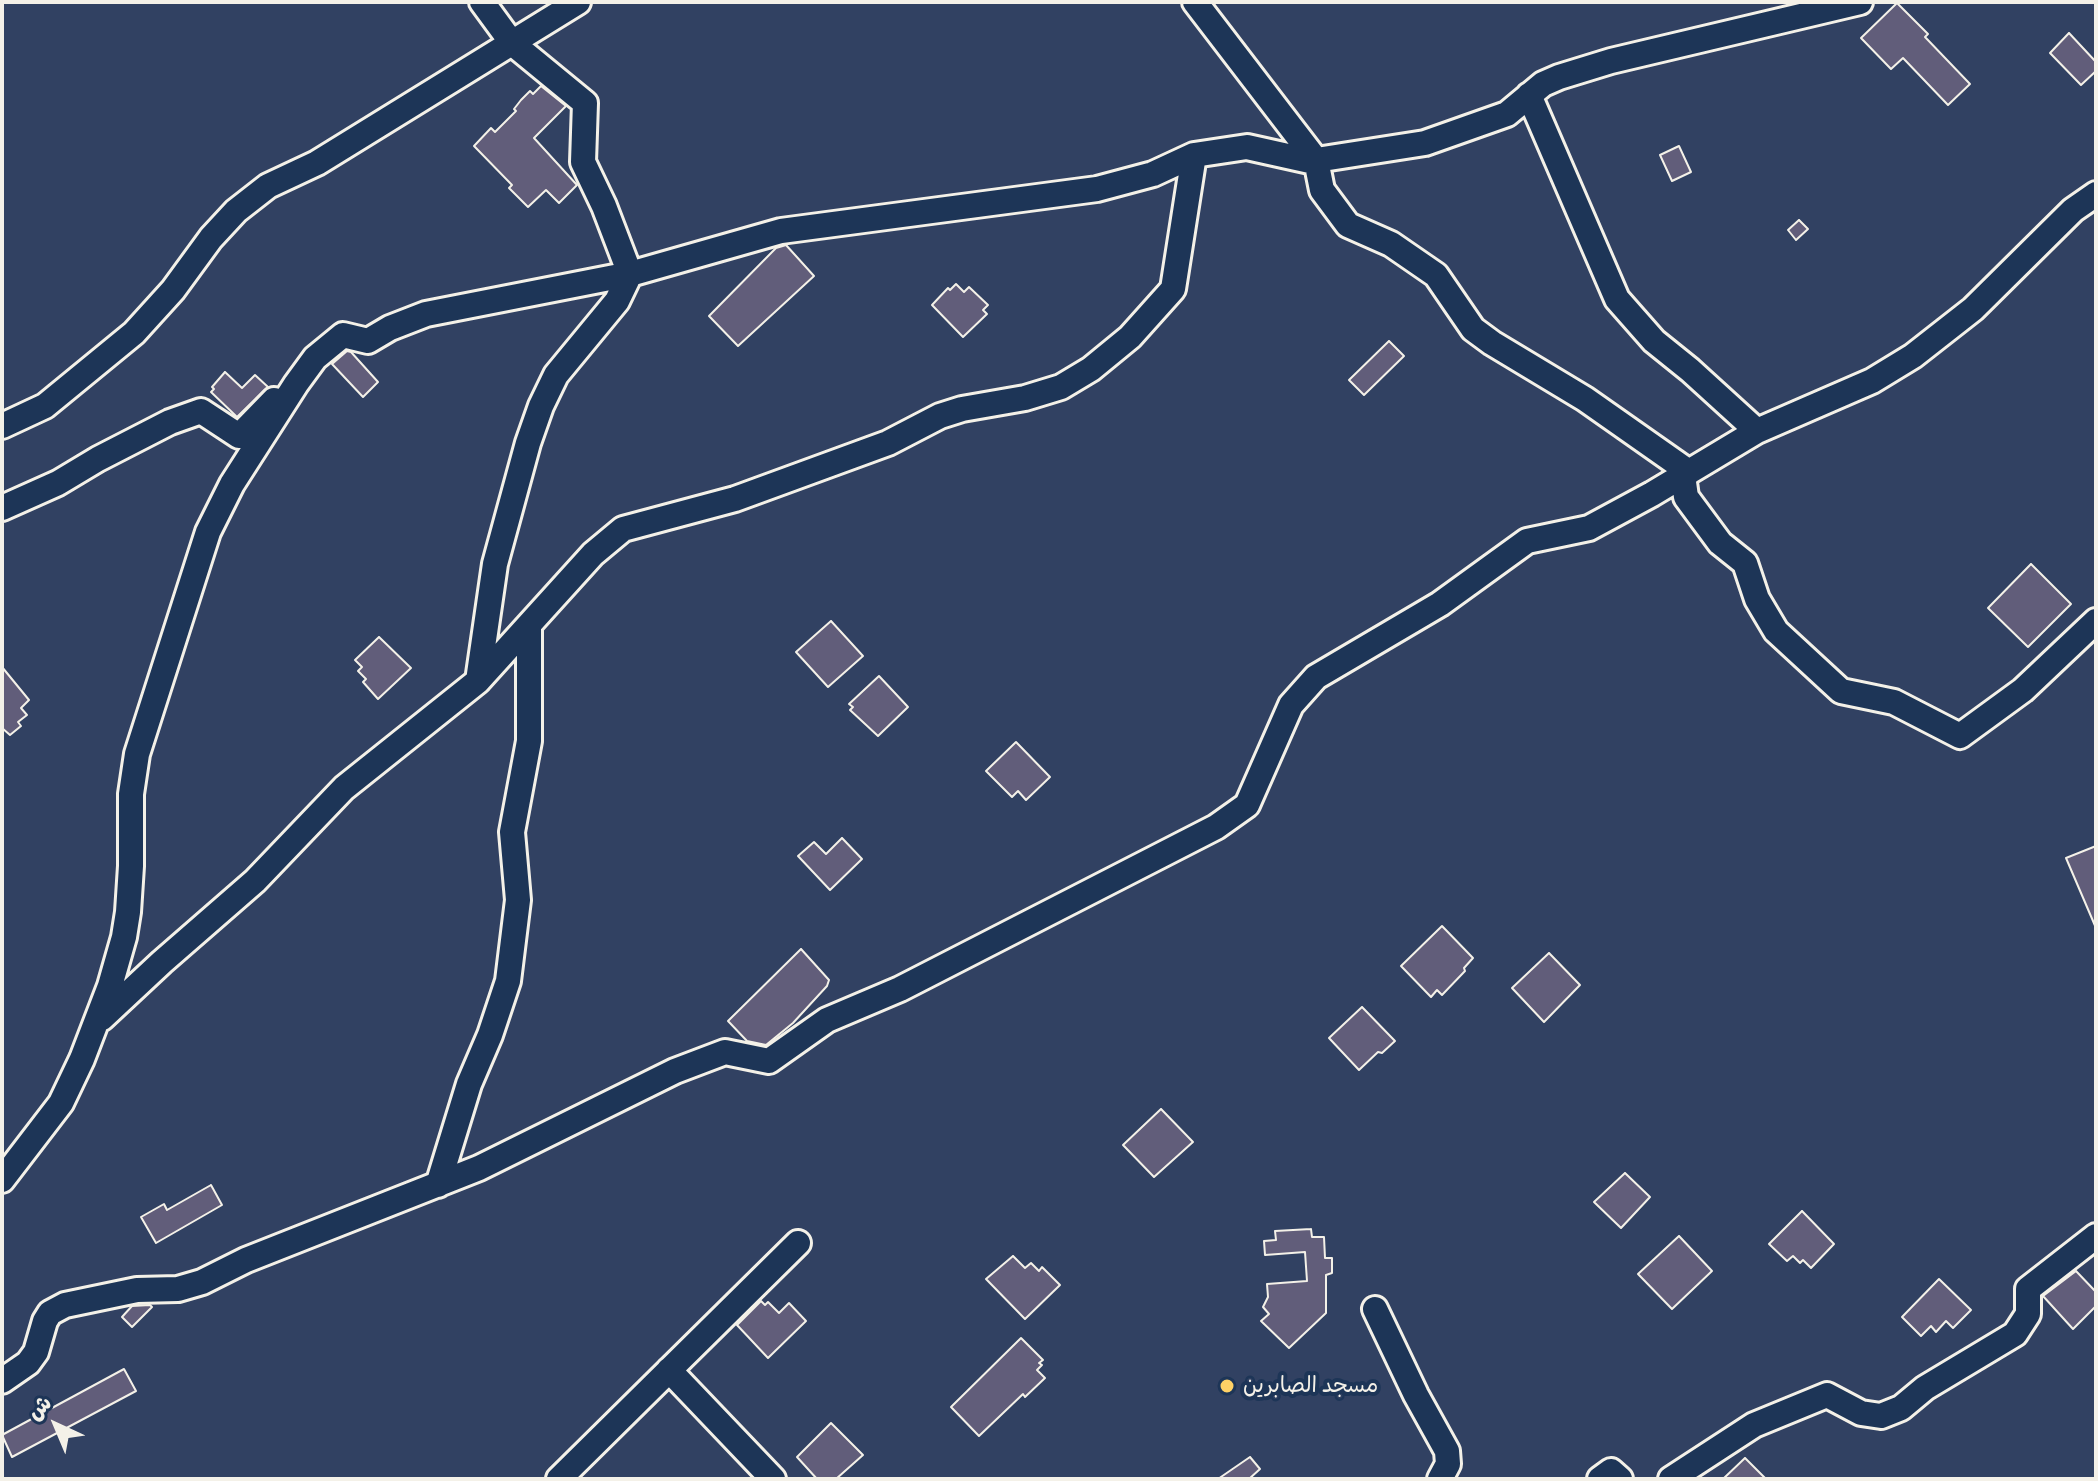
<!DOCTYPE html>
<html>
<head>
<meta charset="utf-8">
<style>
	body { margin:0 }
	#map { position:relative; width:2098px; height:1481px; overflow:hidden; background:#314162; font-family:Pangolin,"Playpen Sans Arabic",sans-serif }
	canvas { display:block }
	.frame { position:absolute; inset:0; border:4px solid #f4f1e8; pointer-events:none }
	.north { position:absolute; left:16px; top:1385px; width:80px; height:80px; -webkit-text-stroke:6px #1d3557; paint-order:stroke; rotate:316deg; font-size:22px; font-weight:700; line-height:32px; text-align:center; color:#f4f1e8 }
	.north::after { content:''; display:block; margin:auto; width:28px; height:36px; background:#f4f1e8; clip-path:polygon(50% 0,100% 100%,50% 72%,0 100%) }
</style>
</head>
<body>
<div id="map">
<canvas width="2098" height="1481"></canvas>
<div class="frame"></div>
<div class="north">ش</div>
</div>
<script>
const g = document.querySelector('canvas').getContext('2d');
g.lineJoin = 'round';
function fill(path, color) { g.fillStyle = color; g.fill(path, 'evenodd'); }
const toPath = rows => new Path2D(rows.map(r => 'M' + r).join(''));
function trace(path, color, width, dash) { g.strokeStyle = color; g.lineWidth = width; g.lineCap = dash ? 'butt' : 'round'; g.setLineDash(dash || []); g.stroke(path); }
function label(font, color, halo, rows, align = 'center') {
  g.font = font + ' Pangolin,"Playpen Sans Arabic",sans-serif'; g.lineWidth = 8; g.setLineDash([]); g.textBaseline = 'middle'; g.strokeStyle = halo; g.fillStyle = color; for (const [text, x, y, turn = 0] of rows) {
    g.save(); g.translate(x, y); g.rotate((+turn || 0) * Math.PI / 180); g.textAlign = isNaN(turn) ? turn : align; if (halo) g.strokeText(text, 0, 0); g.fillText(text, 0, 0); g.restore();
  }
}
const building = toPath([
	[1897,3,1928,34,1925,37,1970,84,1948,105,1903,58,1891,69,1861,38,1897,3],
	[2069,33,2096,62,2096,71,2081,85,2050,53,2069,33],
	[541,86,566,106,534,138,577,185,559,203,546,190,528,207,509,188,512,185,474,146,491,128,495,132,516,111,514,109,521,100,530,91,533,94,541,86],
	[1679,146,1691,172,1672,181,1660,155,1679,146],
	[1799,220,1808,229,1796,240,1788,230,1799,220],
	[786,245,814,276,738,346,709,316,776,248,786,245],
	[956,284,964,292,969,287,988,305,983,310,987,314,963,337,932,305,948,288,950,290,956,284],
	[1389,341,1404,356,1364,395,1349,380,1389,341],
	[347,351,351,352,378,382,363,397,332,364,347,351],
	[225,372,242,388,255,375,268,387,237,417,211,392,214,389,212,387,225,372],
	[2031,564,2071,604,2028,647,1988,608,2031,564],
	[831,621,863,656,828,687,796,652,831,621],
	[379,637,411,668,378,699,363,682,366,679,358,671,362,667,355,660,379,637],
	[2,667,29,700,21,708,27,715,18,722,21,726,10,735,2,728,2,667],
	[879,676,908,707,878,736,850,710,853,707,849,704,879,676],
	[1016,742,1050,777,1026,800,1018,791,1012,797,986,771,1016,742],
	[842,838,862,859,830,890,798,856,814,842,826,854,842,838],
	[2096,846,2096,928,2066,858,2096,846],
	[1442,926,1473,958,1464,968,1465,971,1442,995,1437,990,1431,997,1401,966,1442,926],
	[801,949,829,980,827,986,793,1023,766,1045,747,1041,728,1021,801,949],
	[1549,953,1580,985,1544,1022,1512,988,1549,953],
	[1362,1007,1395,1041,1382,1053,1378,1052,1359,1070,1329,1038,1362,1007],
	[1161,1109,1193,1142,1154,1177,1123,1145,1161,1109],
	[1625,1173,1650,1197,1621,1228,1594,1202,1625,1173],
	[211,1185,222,1205,156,1243,141,1217,164,1204,167,1210,211,1185],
	[1802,1211,1834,1244,1811,1268,1803,1260,1800,1263,1793,1256,1787,1261,1769,1244,1802,1211],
	[1311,1229,1312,1237,1324,1237,1325,1258,1332,1258,1332,1273,1326,1275,1326,1313,1289,1348,1261,1321,1269,1314,1263,1307,1268,1297,1267,1284,1307,1281,1305,1252,1265,1255,1264,1241,1276,1240,1275,1231,1311,1229],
	[1679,1236,1712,1271,1672,1309,1638,1274,1679,1236],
	[1013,1256,1025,1268,1031,1263,1039,1271,1042,1267,1060,1285,1025,1319,986,1279,1013,1256],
	[2076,1271,2096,1292,2096,1306,2073,1329,2043,1296,2076,1271],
	[1939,1279,1971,1310,1953,1328,1946,1321,1936,1332,1931,1326,1921,1336,1902,1317,1939,1279],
	[761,1301,765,1305,768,1302,779,1313,789,1303,806,1321,768,1358,737,1325,761,1301],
	[150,1305,152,1307,132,1327,122,1317,132,1306,150,1305],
	[1021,1338,1043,1360,1039,1363,1042,1365,1037,1370,1045,1378,1025,1397,1023,1394,979,1436,951,1407,1021,1338],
	[124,1369,136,1391,12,1457,2,1435,124,1369],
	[831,1423,863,1455,836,1479,817,1479,797,1457,831,1423],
	[1250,1457,1260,1469,1249,1479,1218,1479,1250,1457],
	[1745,1458,1766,1479,1723,1479,1745,1458]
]);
fill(building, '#615d7a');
trace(building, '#f4f1e8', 2);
const minor = toPath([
	[1195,2,1316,160,1322,190,1348,225,1391,244,1436,275,1473,329,1492,343,1585,399,1689,472],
	[1529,95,1617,299,1654,341,1690,370,1757,431],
	[2,426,45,406,134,333,173,290,211,238,236,211,268,186,317,163,578,2],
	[1683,475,1686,497,1720,543,1745,563,1757,599,1776,631,1841,691,1894,702,1960,736,2023,690,2096,621],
	[2,508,58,483,98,459,170,422,201,411,239,436,274,400],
	[478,681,495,564,528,443,541,406,556,375,617,301,630,274,604,206,583,162,585,103,512,43,482,2],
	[102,1018,162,962,255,881,344,788,478,681,593,554,623,529,735,499,888,443,940,416,962,409,1025,398,1061,387,1091,369,1130,337,1173,289,1194,155],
	[2,1180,61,1103,82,1059,110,986,124,937,128,912,131,866,131,794,137,754,208,532,232,484,296,384,315,358,343,335,368,341,390,328,426,314,630,274,781,231,1097,189,1153,174,1194,155,1247,147,1310,161,1425,143,1507,114,1543,84,1559,77,1611,61,1860,2],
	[438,1185,469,1084,490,1035,508,981,518,900,512,832,529,741,529,625],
	[1375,1309,1416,1395,1447,1451,1448,1464,1440,1479],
	[669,1370,773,1479],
	[2,1381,28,1363,36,1352,45,1321,50,1313,65,1305,137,1290,178,1289,202,1282,246,1260,479,1168,675,1071,725,1052,769,1061,827,1020,900,989,1216,827,1247,805,1291,705,1316,677,1440,604,1527,541,1589,528,1652,494,1757,431,1872,381,1913,356,1973,309,2073,210,2096,194],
	[559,1479,798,1243],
	[1600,1479,1611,1471,1620,1479],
	[1671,1479,1754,1425,1827,1395,1861,1413,1881,1416,1901,1408,1925,1388,2015,1334,2028,1314,2028,1289,2096,1236]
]);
trace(minor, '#f4f1e8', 30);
trace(minor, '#1d3557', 24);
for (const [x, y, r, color] of [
	[1227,1386,8,"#ffd166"]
]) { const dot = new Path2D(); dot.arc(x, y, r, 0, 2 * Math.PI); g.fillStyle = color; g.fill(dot); trace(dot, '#1d3557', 3); }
label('22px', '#f4f1e8', '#1d3557', [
	["مسجد الصابرين",1243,1386]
], 'left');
</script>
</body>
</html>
